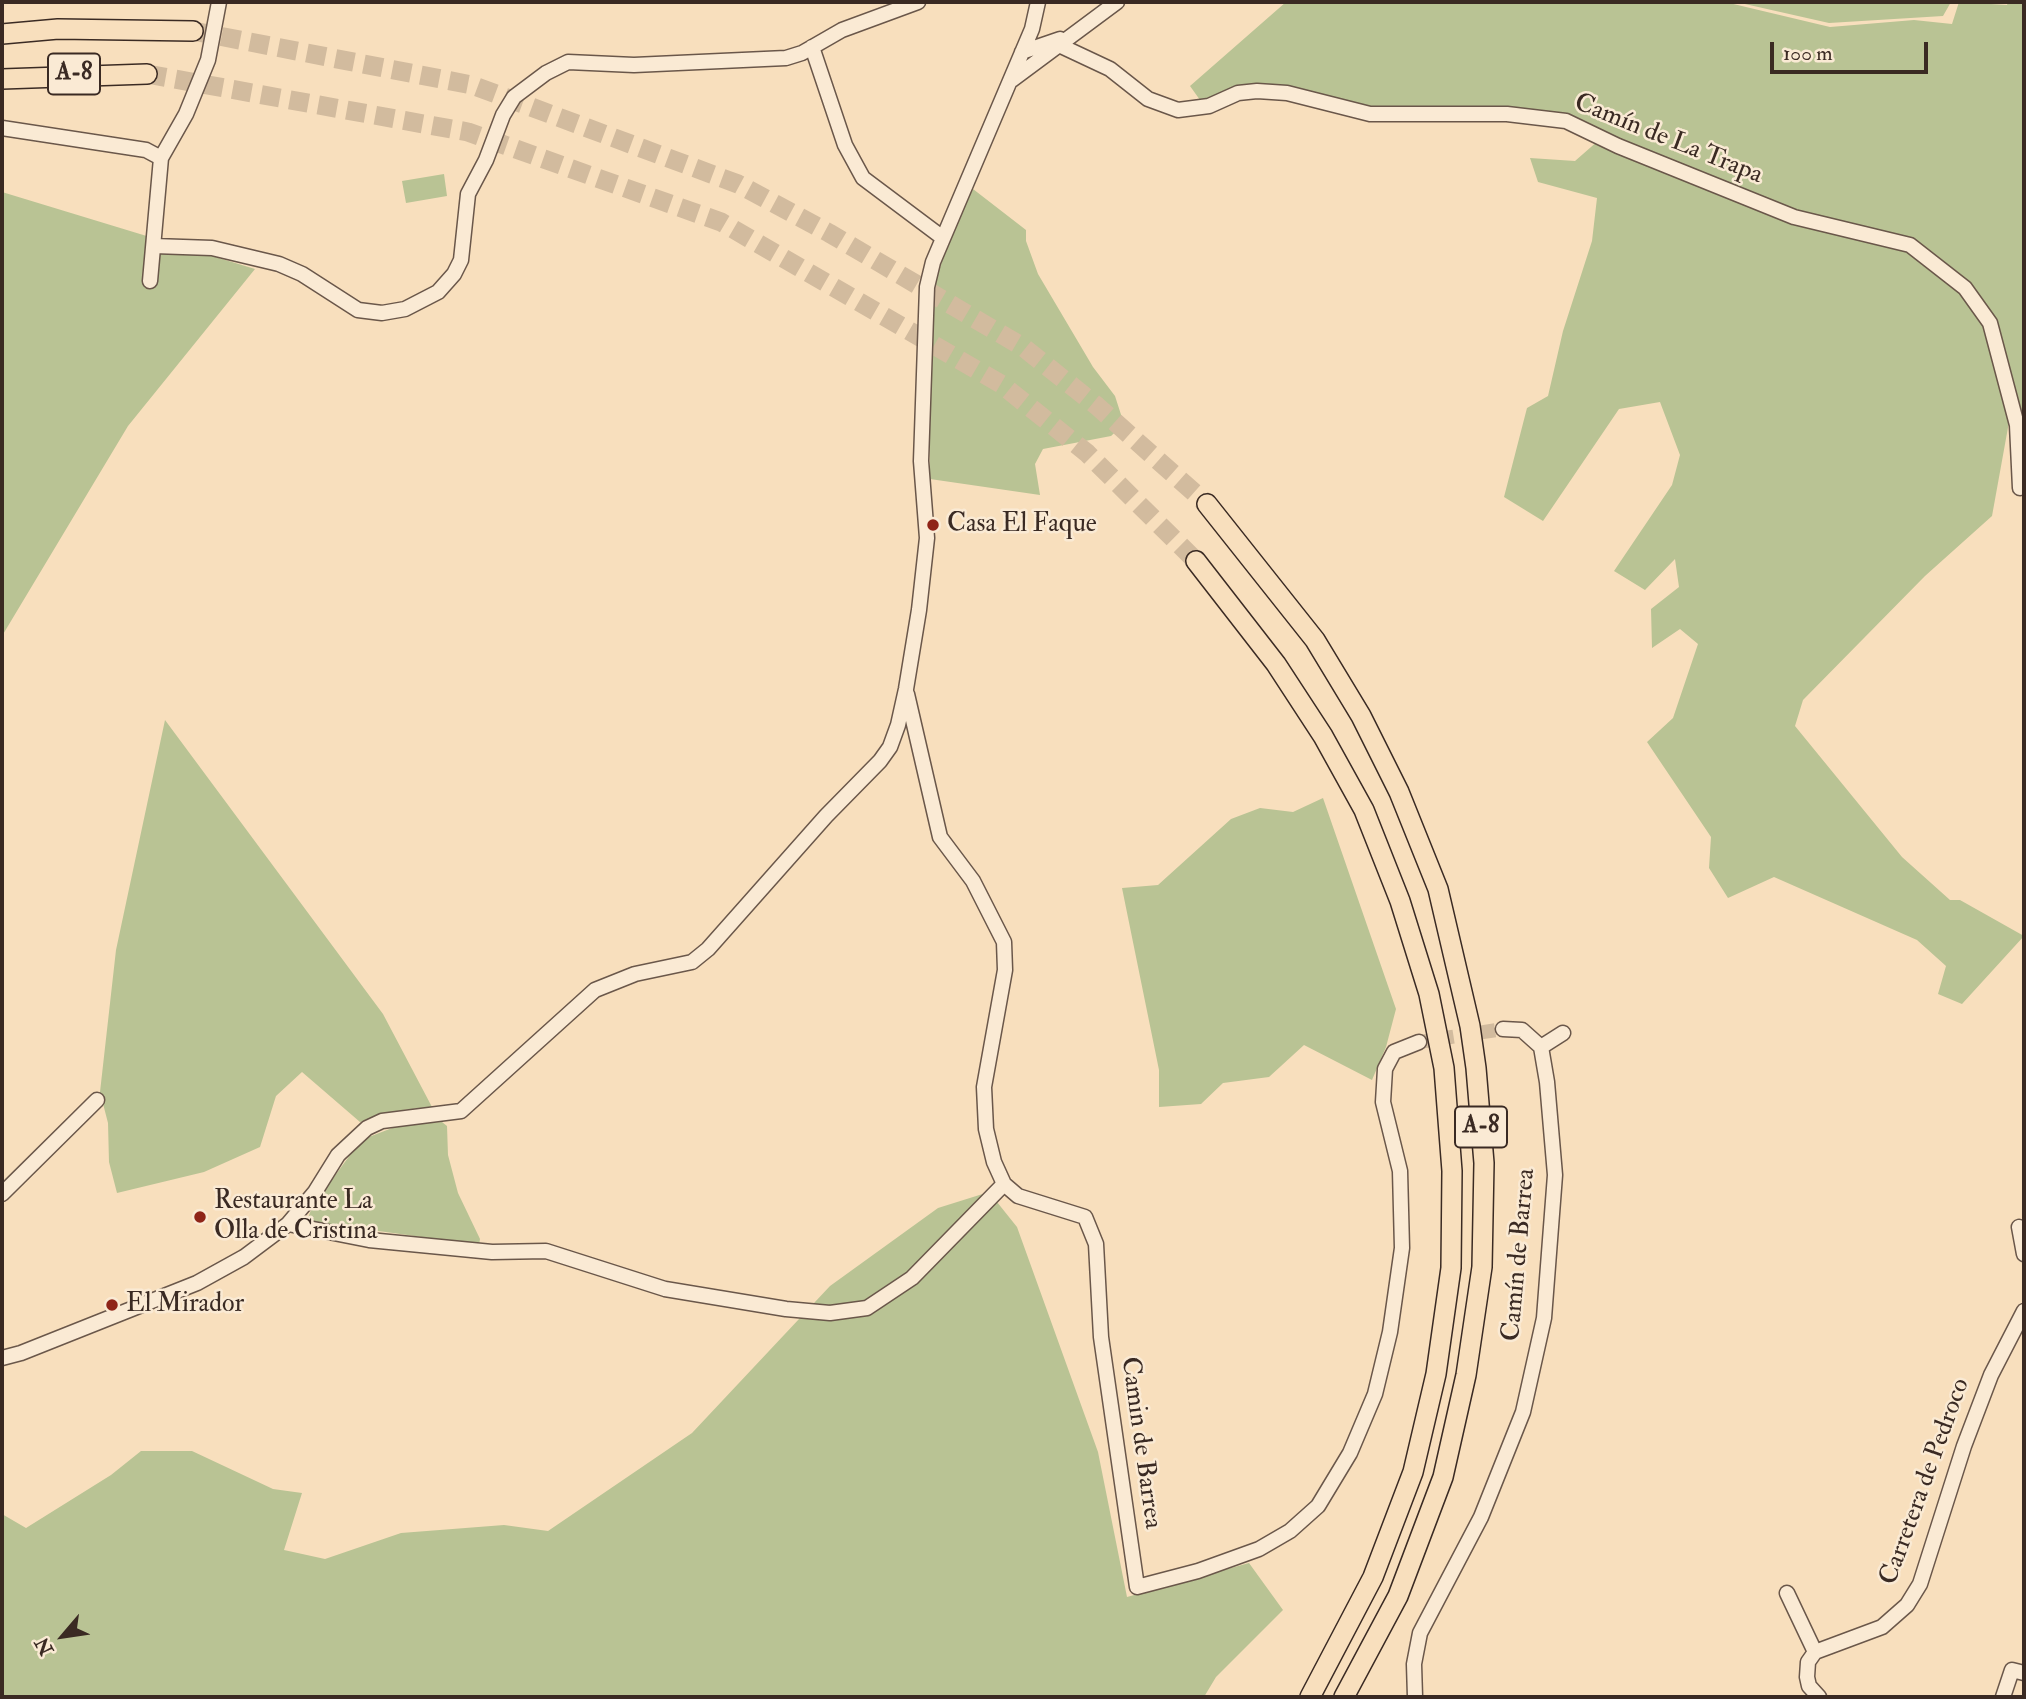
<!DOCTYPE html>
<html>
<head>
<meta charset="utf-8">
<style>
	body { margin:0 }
	#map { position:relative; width:2026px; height:1699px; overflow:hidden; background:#f8dfbd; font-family:"IM FELL Double Pica",serif }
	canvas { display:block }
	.frame { position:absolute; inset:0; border:4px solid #3a2a23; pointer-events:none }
	.north { position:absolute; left:28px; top:1601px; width:70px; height:70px; -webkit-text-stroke:5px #faead4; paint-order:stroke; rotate:241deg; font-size:19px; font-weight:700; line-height:28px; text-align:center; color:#3a2a23 }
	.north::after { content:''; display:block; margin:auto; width:24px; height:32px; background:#3a2a23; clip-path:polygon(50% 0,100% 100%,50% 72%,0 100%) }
	.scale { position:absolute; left:1770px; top:42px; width:158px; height:32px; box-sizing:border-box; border:4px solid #3a2a23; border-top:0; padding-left:9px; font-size:21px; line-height:24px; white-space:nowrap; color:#3a2a23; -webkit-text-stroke:5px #faead4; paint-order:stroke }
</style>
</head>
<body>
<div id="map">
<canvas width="2026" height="1699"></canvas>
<div class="frame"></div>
<div class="north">N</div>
<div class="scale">100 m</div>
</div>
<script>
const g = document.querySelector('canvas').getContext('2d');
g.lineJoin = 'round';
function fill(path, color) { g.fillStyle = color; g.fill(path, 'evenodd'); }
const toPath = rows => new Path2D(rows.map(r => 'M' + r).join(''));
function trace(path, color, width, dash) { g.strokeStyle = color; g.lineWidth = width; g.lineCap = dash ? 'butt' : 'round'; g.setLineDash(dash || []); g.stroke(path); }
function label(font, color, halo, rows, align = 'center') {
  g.font = font + ' "IM FELL Double Pica",serif'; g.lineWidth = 5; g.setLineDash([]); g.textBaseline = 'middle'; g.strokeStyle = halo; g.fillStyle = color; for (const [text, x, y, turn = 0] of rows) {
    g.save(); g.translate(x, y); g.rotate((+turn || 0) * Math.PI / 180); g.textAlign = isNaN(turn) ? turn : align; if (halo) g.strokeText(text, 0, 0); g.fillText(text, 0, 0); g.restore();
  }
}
fill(toPath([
	[1286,2,1725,2,1830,27,1914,20,1952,24,1959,2,2007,5,2008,2,2024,2,2024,427,2009,422,1992,516,1925,576,1803,700,1795,726,1902,857,1950,900,1960,900,2024,936,1962,1004,1938,994,1946,966,1917,940,1774,877,1728,898,1709,868,1711,837,1647,742,1673,718,1698,644,1680,629,1652,648,1651,609,1679,587,1675,559,1645,590,1614,571,1672,485,1680,455,1660,402,1619,409,1543,521,1504,497,1527,408,1548,396,1563,331,1592,241,1597,198,1538,182,1530,158,1575,161,1599,140,1566,119,1380,111,1286,90,1200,100,1190,86],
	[1736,2,1951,2,1943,16,1829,23],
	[444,174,447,196,406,203,402,181],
	[973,189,1026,230,1026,241,1038,274,1093,367,1115,396,1124,424,1111,436,1043,449,1035,464,1040,495,930,479,929,349,933,288,956,220],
	[2,192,255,269,128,426,2,636],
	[165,720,383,1014,432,1107,403,1110,360,1122,302,1072,276,1096,260,1147,204,1172,117,1193,109,1162,108,1123,100,1092,116,950],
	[1323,798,1396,1009,1386,1047,1372,1080,1304,1045,1269,1077,1223,1083,1201,1104,1159,1107,1159,1070,1122,888,1158,885,1231,819,1260,808,1293,812],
	[442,1122,447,1126,448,1155,458,1193,480,1239,479,1245,307,1221,312,1207,361,1140,400,1125],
	[989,1192,1017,1227,1098,1452,1127,1597,1249,1563,1283,1610,1216,1677,1204,1697,2,1697,2,1514,26,1528,111,1475,141,1451,192,1451,273,1489,302,1493,284,1550,325,1559,401,1533,504,1525,548,1531,692,1433,830,1286,938,1208]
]), '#b9c394');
trace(toPath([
	[1419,1042,1503,1029]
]), '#d2bb9e', 14, [14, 7]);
trace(toPath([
	[193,31,472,85,738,184,829,233,1023,347,1097,406,1207,504],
	[147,74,468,132,721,222,1001,384,1087,453,1196,561]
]), '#d2bb9e', 19, [19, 10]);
const minor = toPath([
	[1061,46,1110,69,1148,99,1178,110,1209,106,1238,93,1257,91,1287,93,1370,114,1507,114,1566,121,1618,146,1794,217,1910,245,1965,288,1990,323,2017,425,2020,488],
	[812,47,845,145,863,178,943,238],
	[1022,52,1060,39],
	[1012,80,1117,2],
	[2,128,146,150,161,158],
	[154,246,212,248,279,264,302,274,358,310,382,313,405,309,438,292,454,274,461,260,468,194,486,160,503,115,514,97,546,73,568,62,634,65,786,58,802,53,842,30,918,2],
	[150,281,161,158,186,114,208,60,219,2],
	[907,694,940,837,973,881,1004,942,1005,970,984,1087,986,1129,994,1162,1004,1184,1018,1196,1085,1217,1096,1244,1101,1337,1137,1587,1198,1571,1259,1549,1290,1531,1318,1506,1350,1453,1375,1394,1390,1332,1402,1248,1400,1171,1383,1102,1385,1069,1394,1052,1419,1042],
	[1541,1047,1563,1033],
	[2,1194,97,1100],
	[288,1224,369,1240,492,1252,546,1251,665,1289,786,1309,830,1313,867,1308,912,1278,1004,1184],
	[2019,1227,2024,1254],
	[2,1358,21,1353,197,1283,244,1257,288,1224,315,1192,338,1155,367,1128,382,1121,461,1111,595,990,635,974,692,962,708,949,826,816,880,761,890,747,898,725,906,689,919,610,927,538,921,461,927,287,933,262,1032,29,1038,2],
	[1787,1593,1815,1652],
	[1415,1697,1414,1664,1420,1633,1481,1517,1523,1412,1544,1318,1555,1175,1547,1082,1541,1047,1522,1030,1503,1029],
	[1819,1697,1809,1686,1807,1677,1808,1662,1815,1652,1882,1627,1907,1605,1920,1584,1964,1446,1991,1375,2024,1311],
	[2003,1697,2012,1670,2024,1673]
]);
const highway = toPath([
	[2,34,58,29,193,31],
	[2,79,147,74],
	[1207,504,1315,640,1361,716,1399,792,1438,889,1470,1026,1476,1068,1484,1163,1482,1267,1466,1375,1443,1477,1398,1596,1344,1697],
	[1196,561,1276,664,1323,736,1364,810,1400,901,1429,994,1444,1068,1452,1171,1451,1268,1436,1374,1413,1472,1373,1577,1310,1697]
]);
trace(minor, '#6a574a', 17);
trace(highway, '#3a2a23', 22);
trace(minor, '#faead4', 14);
trace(highway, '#f8dfbd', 19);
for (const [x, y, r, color] of [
	[933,525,7,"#8f2418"],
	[200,1217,7,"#8f2418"],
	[112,1305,7,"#8f2418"]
]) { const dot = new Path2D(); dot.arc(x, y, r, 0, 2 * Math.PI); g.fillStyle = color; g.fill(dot); trace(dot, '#faead4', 2.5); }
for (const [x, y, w] of [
	[74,74,52],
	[1481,1127,52]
]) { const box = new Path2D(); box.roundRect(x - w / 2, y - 20.5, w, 41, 5); g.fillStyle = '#faead4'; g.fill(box); trace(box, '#3a2a23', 2); }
label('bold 24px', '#3a2a23', null, [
	["A-8",74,74],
	["A-8",1481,1127]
]);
label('26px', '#3a2a23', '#faead4', [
	["Camín de La Trapa",1668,140,22],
	["Camín de Barrea",1520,1255,-85],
	["Camin de Barrea",1140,1443,82],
	["Carretera de Pedroco",1926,1482,-70]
]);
label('26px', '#3a2a23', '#faead4', [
	["Casa El Faque",947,525],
	["Restaurante La",214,1202],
	["Olla de Cristina",214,1232],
	["El Mirador",126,1305]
], 'left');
</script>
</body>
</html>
